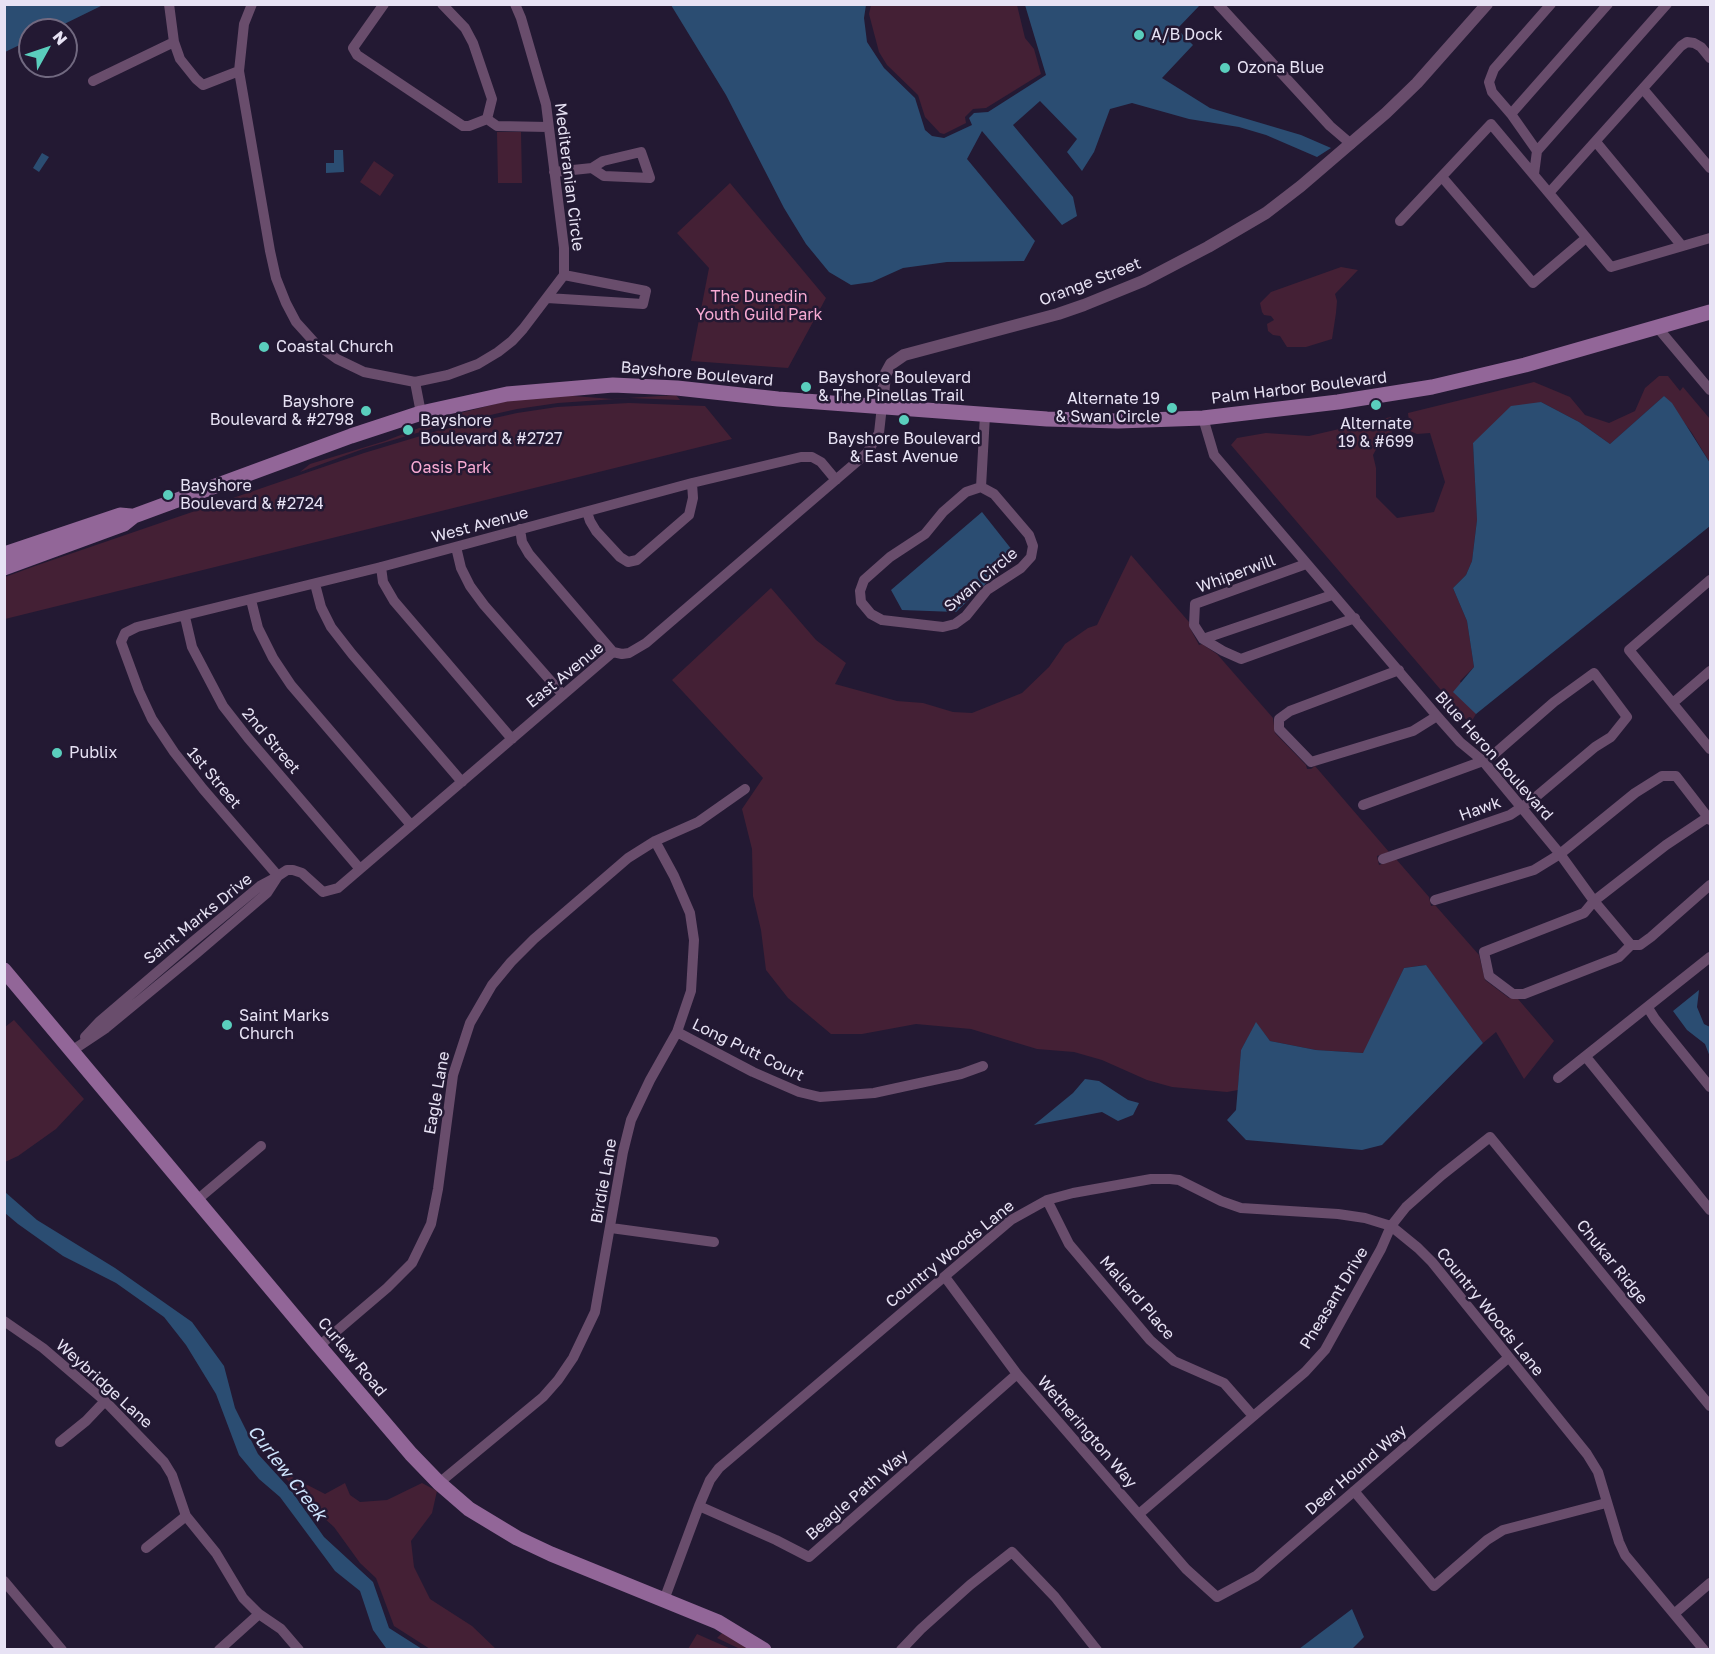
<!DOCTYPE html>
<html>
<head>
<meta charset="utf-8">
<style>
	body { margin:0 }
	#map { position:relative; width:1715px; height:1654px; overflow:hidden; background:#231933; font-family:"Golos Text",sans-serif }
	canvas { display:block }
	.frame { position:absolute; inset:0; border:6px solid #e7e2f4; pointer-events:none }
	.north { position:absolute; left:18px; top:18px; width:60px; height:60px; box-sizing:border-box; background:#231933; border:2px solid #716980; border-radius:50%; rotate:50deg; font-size:16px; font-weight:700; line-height:24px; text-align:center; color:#e7e2f4 }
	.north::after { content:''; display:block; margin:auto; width:21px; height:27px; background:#5acebd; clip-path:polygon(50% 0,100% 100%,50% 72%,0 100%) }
</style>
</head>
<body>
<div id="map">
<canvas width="1715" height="1654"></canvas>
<div class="frame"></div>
<div class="north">N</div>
</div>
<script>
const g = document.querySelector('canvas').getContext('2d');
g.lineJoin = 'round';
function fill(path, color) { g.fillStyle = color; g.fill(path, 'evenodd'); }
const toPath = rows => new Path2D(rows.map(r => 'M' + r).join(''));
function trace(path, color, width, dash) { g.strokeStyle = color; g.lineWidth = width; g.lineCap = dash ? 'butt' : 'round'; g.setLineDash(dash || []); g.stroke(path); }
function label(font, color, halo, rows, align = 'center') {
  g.font = font + ' "Golos Text",sans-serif'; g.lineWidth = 5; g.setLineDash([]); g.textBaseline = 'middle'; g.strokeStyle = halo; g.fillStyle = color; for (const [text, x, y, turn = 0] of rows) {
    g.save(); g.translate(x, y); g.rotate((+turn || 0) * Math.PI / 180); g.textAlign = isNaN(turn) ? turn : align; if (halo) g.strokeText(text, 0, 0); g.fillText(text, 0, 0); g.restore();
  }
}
fill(toPath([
	[871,5,1017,5,1025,38,1034,49,1041,74,986,108,973,109,965,117,966,123,944,134,940,133,925,117,918,95,887,65,879,52,869,14],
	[497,132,521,132,522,183,498,183],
	[374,161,394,175,380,196,360,182],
	[730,183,826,298,788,368,691,361,709,268,677,233],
	[1341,267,1358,270,1335,294,1337,301,1336,313,1332,339,1306,347,1287,347,1280,336,1273,335,1268,331,1267,324,1274,320,1271,316,1264,315,1262,312,1260,303,1271,292],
	[1659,376,1668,376,1680,391,1683,387,1710,419,1710,463,1692,433,1664,396,1610,444,1579,422,1541,402,1473,443,1477,520,1472,561,1466,575,1453,588,1467,621,1474,667,1460,681,1476,714,1470,724,1231,445,1237,438,1266,433,1309,436,1391,417,1392,437,1379,444,1373,455,1376,468,1376,497,1397,518,1434,512,1445,482,1430,433,1417,434,1410,431,1408,413,1534,382,1570,397,1585,415,1609,423,1635,411,1645,388],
	[548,394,612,399,676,395,680,400,630,398,558,403,517,409,437,427,363,449,300,472,310,464,385,441,453,415,518,398],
	[629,403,705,406,732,439,5,619,5,577,35,566,364,453,437,431,517,413,557,407],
	[1131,555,1189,622,1190,628,1199,645,1202,644,1217,654,1273,718,1275,733,1306,765,1307,769,1311,769,1315,766,1389,852,1377,856,1379,865,1396,859,1429,897,1431,906,1435,905,1479,955,1485,980,1509,998,1518,999,1554,1041,1524,1079,1496,1032,1483,1043,1425,965,1404,968,1364,1053,1316,1050,1270,1041,1256,1023,1241,1050,1238,1090,1227,1092,1172,1087,1147,1080,1102,1060,1074,1052,1037,1049,971,1029,916,1024,862,1034,831,1034,788,998,766,970,761,930,753,896,752,849,742,809,763,778,672,680,771,588,816,640,846,663,835,684,897,701,923,703,953,712,972,713,1022,693,1049,667,1065,644,1088,628,1097,625],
	[14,1020,84,1099,56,1129,18,1156,5,1162,5,1027],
	[284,1476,290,1476,325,1494,345,1483,350,1495,360,1502,387,1500,422,1483,437,1491,432,1513,411,1541,414,1567,430,1599,472,1626,496,1649,430,1649,394,1626,376,1578,360,1563,334,1527,303,1499],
	[724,1631,755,1649,740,1649,717,1638],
	[697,1634,731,1649,688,1649]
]), '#442035');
fill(toPath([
	[4,5,5,4,103,5,52,30,30,30,30,40,5,52],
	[671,5,866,5,864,18,867,42,884,68,915,98,925,130,932,136,944,138,972,125,969,118,974,113,988,112,1046,75,1025,5,1200,5,1177,29,1193,45,1162,78,1210,108,1301,135,1331,148,1317,157,1266,135,1239,127,1189,119,1132,103,1110,109,1094,152,1082,171,1067,152,1077,139,1040,101,1013,125,1073,197,1077,216,1062,225,982,131,967,159,1035,241,1024,261,947,262,903,268,872,282,851,285,829,272,806,244,784,208,726,95],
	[334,150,343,150,344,172,326,173,326,163,334,163],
	[42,153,49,157,39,172,33,168],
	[1664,396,1672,403,1710,463,1710,526,1476,714,1453,692,1474,667,1467,621,1453,588,1466,575,1472,561,1477,520,1473,443,1511,406,1541,402,1579,422,1610,444],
	[982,512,1016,555,956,612,902,610,891,590],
	[1426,965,1483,1043,1382,1145,1362,1150,1246,1140,1227,1120,1236,1110,1241,1050,1256,1022,1270,1041,1316,1050,1363,1053,1404,968],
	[1699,990,1697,1007,1704,1024,1710,1027,1710,1057,1705,1044,1687,1030,1673,1011],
	[1085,1079,1099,1081,1128,1100,1139,1103,1133,1115,1118,1121,1102,1112,1034,1125,1073,1093],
	[5,1192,37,1220,115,1268,192,1322,224,1366,235,1408,258,1454,290,1489,324,1537,373,1582,389,1628,422,1649,386,1648,373,1630,360,1591,335,1571,280,1497,259,1479,239,1455,216,1394,186,1345,164,1317,116,1283,63,1256,18,1224,5,1213],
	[1352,1609,1364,1637,1352,1649,1299,1649]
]), '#2b4d72');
trace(toPath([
	[169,4,174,42,180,59,196,79,203,85,239,71],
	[252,4,244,24,239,71,270,251,276,278,286,303,296,322,315,343,337,359,364,372,415,382,421,413],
	[384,4,353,48,357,55,463,126,469,126,487,119],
	[442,4,465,28,473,43,492,99,487,119,497,126,548,127],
	[1218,4,1330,126,1351,144],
	[93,81,174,42],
	[1643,89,1710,168],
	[1511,114,1608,4],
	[1596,142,1682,246],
	[1537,151,1667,4],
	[554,172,592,168,603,161,641,152,650,178,604,176,592,168],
	[1534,174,1537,151,1511,114,1492,92,1489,82,1494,69,1551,4],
	[1442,177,1533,283,1586,238],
	[1549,193,1681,46,1687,42,1694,43,1701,47,1710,58],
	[1400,221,1491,124,1611,267,1710,238],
	[547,298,643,304,646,291,564,275],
	[1657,327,1710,390],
	[415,382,448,375,478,364,498,352,512,341,523,329,564,275,564,248,546,104,521,18,515,4],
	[1203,418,1214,455,1437,716,1460,742,1483,761,1560,854,1594,901,1631,945],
	[981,487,994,494,1029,535,1033,546,1031,557,1021,568,987,590,966,616,955,624,943,627,882,620,871,614,861,602,860,591,864,580,890,557,925,534,943,512,966,492,981,487],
	[981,487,985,415],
	[587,512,590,521,596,531,620,557,628,562,637,560,689,515,693,498,692,483],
	[520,529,522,542,529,554,613,652],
	[456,547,461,568,470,586,484,605,563,695],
	[1306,564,1195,604,1194,625,1203,639,1223,651,1241,659,1355,618],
	[381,567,383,582,394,601,512,739],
	[1710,580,1629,650,1710,749],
	[315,584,321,607,331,627,352,654,462,782],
	[251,600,258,628,273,658,291,685,411,825],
	[185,617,192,647,223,706,248,738,360,869],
	[1203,639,1332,595],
	[613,652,338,888,323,892,302,873,293,870,287,870,278,876,203,789,174,752,152,719,139,691,121,642,125,633,137,627,381,567,692,483,801,457,812,457,821,462,836,480],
	[613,652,622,654,629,653,646,643,867,453,879,433,882,406],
	[1399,670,1290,711,1279,719,1279,729,1311,762,1413,731,1437,716],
	[1674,702,1710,671],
	[1363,805,1483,761,1492,756,1554,702,1594,673,1627,717,1611,737,1595,747,1531,801,1510,815,1383,859],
	[1708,817,1666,845,1594,901,1584,913,1484,952,1489,976,1513,994,1524,994,1619,957,1631,945,1640,945,1651,937,1710,885],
	[1435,900,1534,870,1560,854,1635,793,1662,776,1676,776,1710,820],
	[1648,1008,1655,1019,1710,1087],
	[677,1032,753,1072,799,1092,820,1097,874,1093,961,1074,983,1066],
	[85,1037,100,1021,190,944,260,886,275,878],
	[73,1050,106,1028,197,953,267,893,278,876],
	[1586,1057,1710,1210],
	[1558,1078,1710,957],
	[197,1200,261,1146],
	[1047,1200,1069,1244,1150,1340,1174,1361,1224,1383,1253,1416],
	[611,1228,714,1242],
	[945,1277,1017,1374,1186,1569,1217,1597,1256,1576,1508,1358],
	[4,1321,43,1348,105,1401,164,1462,172,1475,186,1516,216,1553,243,1598,259,1614,281,1629,299,1650],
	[319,1346,387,1288,412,1263,431,1224,438,1189,453,1075,470,1023,492,985,511,962,534,939,628,858,655,841,698,822,745,789],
	[60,1442,86,1421,105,1401],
	[439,1483,543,1397,558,1380,573,1358,595,1312,623,1152,631,1120,650,1080,677,1032,691,991,694,940,690,913,674,876,655,841],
	[1354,1491,1434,1586,1487,1540,1503,1530,1606,1503],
	[699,1506,776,1540,809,1557,1017,1374],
	[1139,1514,1305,1372,1325,1350,1381,1249,1391,1226,1406,1207,1442,1175,1490,1137,1710,1406],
	[146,1548,186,1516],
	[4,1581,62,1650],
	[664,1600,699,1506,710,1480,719,1468,1011,1220,1047,1200,1073,1193,1151,1179,1170,1179,1179,1180,1221,1201,1241,1208,1338,1214,1365,1218,1391,1226,1418,1248,1432,1262,1587,1454,1598,1472,1619,1542,1625,1555,1704,1650],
	[1674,1614,1710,1583],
	[219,1650,259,1614],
	[901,1650,921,1629,970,1585,1012,1552,1055,1597,1097,1650]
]), '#694d6c', 10);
trace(toPath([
	[882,406,885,375,891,364,904,355,1058,314,1084,305,1143,281,1208,247,1266,213,1301,186,1386,113,1417,83,1487,4]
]), '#694d6c', 12);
trace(toPath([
	[4,554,120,515,131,516],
	[4,568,124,524,134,516,351,436,421,413,507,394,613,385,677,388,778,399,1047,419,1118,421,1203,418,1338,402,1432,387,1525,365,1710,312],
	[4,970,319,1346,411,1454,439,1483,469,1509,517,1538,551,1554,718,1622,764,1650]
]), '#926698', 15);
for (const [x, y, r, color] of [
	[1139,35,6,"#5acebd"],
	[1225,68,6,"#5acebd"],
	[264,347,6,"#5acebd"],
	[806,387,6,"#5acebd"],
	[1376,405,6,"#5acebd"],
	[1172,408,6,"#5acebd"],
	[366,411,6,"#5acebd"],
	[904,420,6,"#5acebd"],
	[408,430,6,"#5acebd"],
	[168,495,6,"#5acebd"],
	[57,753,6,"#5acebd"],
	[227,1025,6,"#5acebd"]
]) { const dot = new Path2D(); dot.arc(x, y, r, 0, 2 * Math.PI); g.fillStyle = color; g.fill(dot); trace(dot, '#231933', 2); }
label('16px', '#e7e2f4', '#231933', [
	["A/B Dock",1151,35],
	["Ozona Blue",1237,68],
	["Coastal Church",276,347],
	["Bayshore Boulevard",818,378],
	["& The Pinellas Trail",818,396],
	["Alternate 19",1160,399,"right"],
	["& Swan Circle",1160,417,"right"],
	["Bayshore",354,402,"right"],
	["Boulevard & #2798",354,420,"right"],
	["Bayshore",420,421],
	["Boulevard & #2727",420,439],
	["Alternate",1376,424,"center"],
	["19 & #699",1376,442,"center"],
	["Bayshore Boulevard",904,439,"center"],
	["& East Avenue",904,457,"center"],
	["Bayshore",180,486],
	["Boulevard & #2724",180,504],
	["Publix",69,753],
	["Saint Marks",239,1016],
	["Church",239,1034]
], 'left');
label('16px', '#e7e2f4', '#231933', [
	["Mediteranian Circle",569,177,83],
	["Orange Street",1090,282,-21],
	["Bayshore Boulevard",697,374,5],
	["Palm Harbor Boulevard",1299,388,-7],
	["West Avenue",480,525,-15],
	["Whiperwill",1236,574,-20],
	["Swan Circle",981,580,-40],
	["East Avenue",565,675,-39],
	["2nd Street",271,741,50],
	["Blue Heron Boulevard",1494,756,48],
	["1st Street",214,778,50],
	["Hawk",1480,809,-20],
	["Saint Marks Drive",198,919,-39],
	["Long Putt Court",748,1050,26],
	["Eagle Lane",437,1093,-80],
	["Birdie Lane",604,1181,-80],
	["Country Woods Lane",950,1254,-39],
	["Chukar Ridge",1612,1262,51],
	["Mallard Place",1137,1298,49],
	["Pheasant Drive",1334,1298,-59],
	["Country Woods Lane",1490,1312,51],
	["Curlew Road",352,1357,50],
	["Weybridge Lane",104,1384,42],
	["Wetherington Way",1087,1432,49],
	["Deer Hound Way",1356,1470,-41],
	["Beagle Path Way",857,1495,-41]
]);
label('16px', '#f7aad3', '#231933', [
	["The Dunedin",759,297],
	["Youth Guild Park",759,315],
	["Oasis Park",451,468]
]);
label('italic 18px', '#cee4fd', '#231933', [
	["Curlew Creek",287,1473,52]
]);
</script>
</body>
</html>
